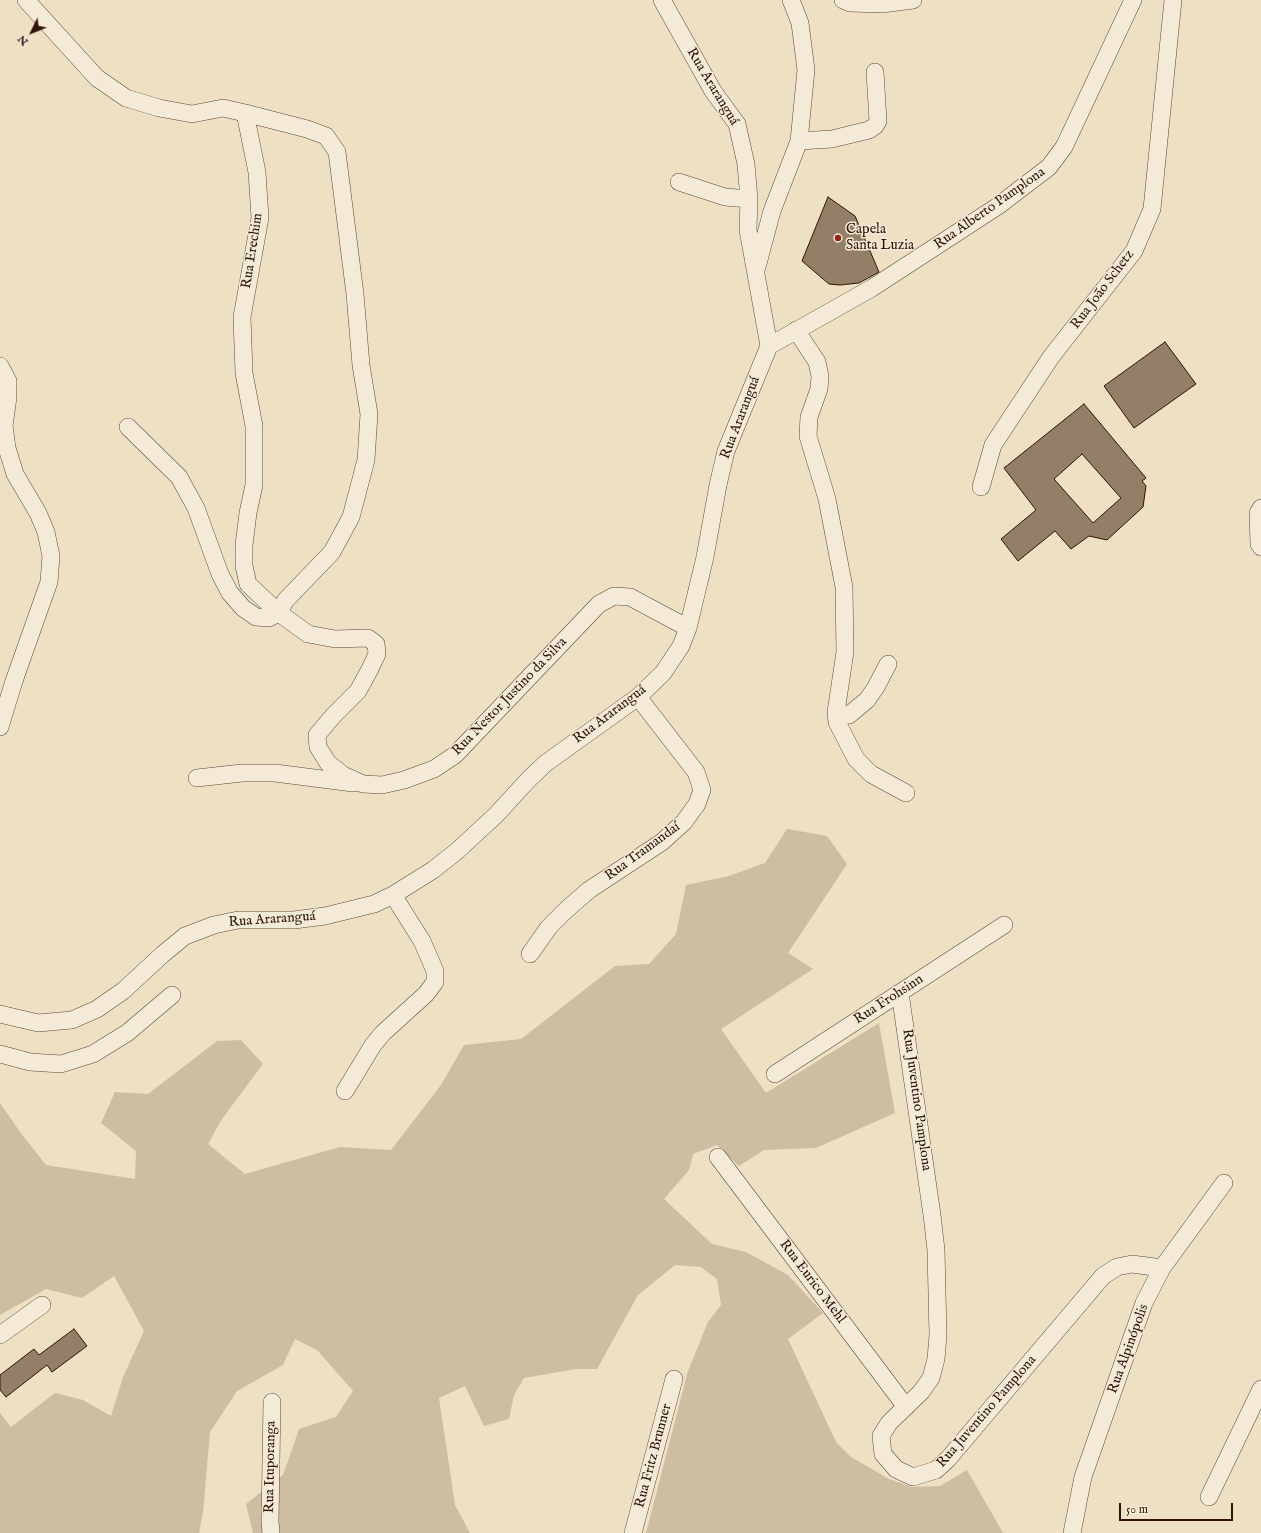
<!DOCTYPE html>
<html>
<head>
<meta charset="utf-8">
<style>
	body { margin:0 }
	#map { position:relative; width:1261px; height:1533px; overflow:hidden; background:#ede0c3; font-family:"IM FELL English",serif }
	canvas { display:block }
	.north { position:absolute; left:12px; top:12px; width:40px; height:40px; -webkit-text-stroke:3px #f3ebd8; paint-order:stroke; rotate:227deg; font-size:11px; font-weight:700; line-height:16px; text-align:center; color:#321304 }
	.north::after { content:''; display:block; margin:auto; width:14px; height:18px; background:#321304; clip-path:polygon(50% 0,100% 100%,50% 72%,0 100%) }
	.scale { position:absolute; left:1119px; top:1503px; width:114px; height:18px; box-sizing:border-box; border:2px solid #321304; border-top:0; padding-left:5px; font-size:12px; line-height:14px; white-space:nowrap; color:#321304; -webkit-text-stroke:3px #f3ebd8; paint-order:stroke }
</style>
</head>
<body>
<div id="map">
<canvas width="1261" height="1533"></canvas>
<div class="north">N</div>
<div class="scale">50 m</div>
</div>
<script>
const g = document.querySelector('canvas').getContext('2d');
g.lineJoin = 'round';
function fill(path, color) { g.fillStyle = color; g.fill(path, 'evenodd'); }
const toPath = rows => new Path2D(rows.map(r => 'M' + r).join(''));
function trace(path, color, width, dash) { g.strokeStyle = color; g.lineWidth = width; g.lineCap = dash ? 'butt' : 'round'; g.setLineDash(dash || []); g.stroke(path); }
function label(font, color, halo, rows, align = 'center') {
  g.font = font + ' "IM FELL English",serif'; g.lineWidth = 3; g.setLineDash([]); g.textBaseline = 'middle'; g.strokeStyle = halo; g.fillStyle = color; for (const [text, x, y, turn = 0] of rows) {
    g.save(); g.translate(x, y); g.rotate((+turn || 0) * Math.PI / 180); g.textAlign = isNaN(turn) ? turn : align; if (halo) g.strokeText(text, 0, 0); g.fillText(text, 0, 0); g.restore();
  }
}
fill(toPath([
	[787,829,827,836,847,864,788,953,813,969,721,1029,766,1093,879,1023,895,1113,816,1148,764,1150,739,1166,717,1145,693,1154,689,1170,664,1199,712,1244,746,1252,788,1275,823,1313,788,1339,836,1442,851,1457,889,1479,912,1487,940,1486,967,1470,1003,1533,646,1533,688,1371,708,1322,721,1305,717,1279,701,1267,675,1265,638,1295,597,1369,576,1369,524,1378,514,1395,509,1419,484,1426,465,1386,439,1398,455,1505,470,1533,253,1533,246,1504,283,1475,299,1429,336,1417,353,1391,317,1350,295,1339,283,1365,237,1391,210,1432,203,1513,199,1533,0,1533,0,1413,11,1427,55,1393,83,1400,111,1416,123,1377,144,1331,114,1276,82,1298,46,1289,0,1315,0,1103,20,1132,46,1165,135,1179,136,1151,101,1123,115,1092,148,1094,217,1041,241,1040,263,1064,222,1119,208,1144,245,1174,340,1147,391,1150,441,1085,464,1045,521,1039,615,966,649,964,676,934,686,885,729,876,765,863]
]), '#cdbda3');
const building = toPath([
	[828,197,855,216,879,272,859,283,840,285,829,284,802,261,828,197],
	[1165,342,1196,384,1134,428,1104,386,1165,342],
	[1084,404,1146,478,1142,481,1146,486,1143,507,1107,540,1089,536,1071,549,1055,531,1018,561,1001,539,1036,510,1004,468,1084,404],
	[1082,454,1121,498,1093,523,1054,479,1082,454],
	[74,1329,87,1346,52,1372,47,1365,6,1397,0,1390,0,1375,34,1349,39,1355,74,1329]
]);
fill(building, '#937e67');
trace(building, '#321304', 1);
const minor = toPath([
	[26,0,97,78,126,98,159,108,192,114,223,108,245,113,257,172,260,218,242,317,244,373,254,426,254,485,248,513,244,545,244,566,248,584,279,613,308,634,335,639,368,638,376,644,377,654,370,669,358,691,333,716,317,735,318,747,328,763,343,775,363,784,382,785,404,780,434,769,455,755,599,604,614,596,630,597,688,628],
	[843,0,850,3,882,4,913,0],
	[245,113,307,129,326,136,337,152,355,294,361,365,369,414,366,460,351,517,332,552,285,601,279,613],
	[799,141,832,139,869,130,875,126,878,121,875,72],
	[679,182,725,197,749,199],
	[757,267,772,211,799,141,806,70,800,23,791,0],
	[796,330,817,362,820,376,819,389,809,417,808,436,827,499,844,587,845,652,836,712,849,715,867,700,876,687,888,664],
	[769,346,872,288,998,206,1049,167,1064,147,1133,0],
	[0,366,8,381,8,397,4,426,7,448,15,474,38,513,46,532,51,556,49,582,14,681,0,727],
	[128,427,179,477,196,508,220,574,230,593,243,608,256,617,269,618,279,613],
	[981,487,993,445,1051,357,1134,251,1152,209,1173,0],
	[1261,508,1258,513,1259,544,1261,547],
	[836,712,837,722,856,759,871,774,906,793],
	[197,778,242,773,275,773,353,783],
	[530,954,549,927,566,910,589,890,662,842,684,822,697,804,702,790,696,772,638,697],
	[900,993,932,1215,936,1250,938,1335,936,1359,931,1378,921,1392,889,1423,881,1436,883,1454,896,1469,913,1477,936,1470,948,1459,1103,1276,1117,1267,1132,1264,1162,1268],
	[0,1014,38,1023,72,1020,97,1009,123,991,163,954,185,936,214,925,238,920,294,920,325,916,374,904,393,895,433,870,457,851,496,815,529,779,546,763,638,697,663,673,681,646,688,628,705,557,718,485,726,451,769,346,748,230,749,199,746,164,737,124,713,91,662,0],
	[0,1054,30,1062,61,1064,93,1054,127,1033,172,995],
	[775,1074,1004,925],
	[345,1091,373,1045,383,1033,426,994,435,982,435,971,422,941,393,895],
	[718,1157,906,1407],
	[0,1335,42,1305],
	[1209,1497,1261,1389],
	[271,1533,270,1521,272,1402],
	[633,1533,674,1379],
	[1072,1533,1083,1477,1144,1303,1162,1268,1224,1183]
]);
trace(minor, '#614634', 18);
trace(minor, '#f3ebd8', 17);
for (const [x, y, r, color] of [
	[838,238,4,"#8f2418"]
]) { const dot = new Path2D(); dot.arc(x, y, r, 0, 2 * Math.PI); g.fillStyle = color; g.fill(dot); trace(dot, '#f3ebd8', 1.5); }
label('14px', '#321304', '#f3ebd8', [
	["Rua Araranguá",712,87,59],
	["Rua Alberto Pamplona",990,209,-35],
	["Rua Erechim",253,251,-81],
	["Rua João Schetz",1103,290,-53],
	["Rua Araranguá",741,418,-69],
	["Rua Nestor Justino da Silva",510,697,-46],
	["Rua Araranguá",610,715,-37],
	["Rua Tramandaí",643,852,-36],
	["Rua Araranguá",272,920,-4],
	["Rua Frohsinn",889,1000,-33],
	["Rua Juventino Pamplona",916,1100,82],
	["Rua Eurico Mehl",812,1282,53],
	["Rua Alpinópolis",1129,1349,-70],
	["Rua Juventino Pamplona",987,1412,-49],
	["Rua Fritz Brunner",654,1456,-75],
	["Rua Ituporanga",271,1467,-89]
]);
label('14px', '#321304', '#f3ebd8', [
	["Capela",846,230],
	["Santa Luzia",846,246]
], 'left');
</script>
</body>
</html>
